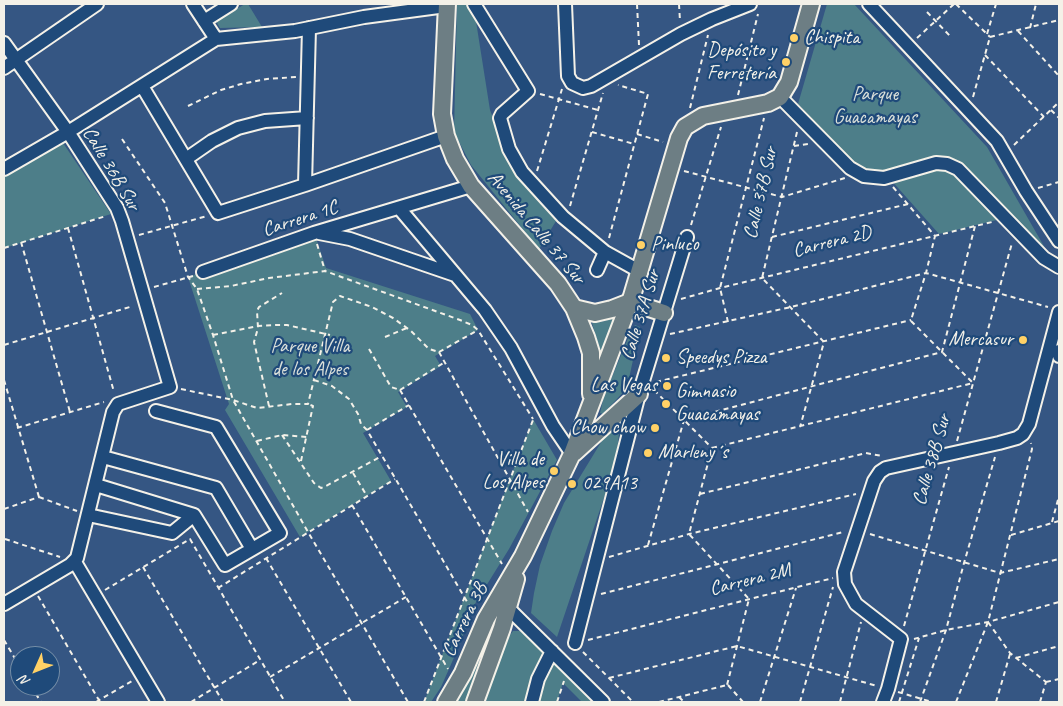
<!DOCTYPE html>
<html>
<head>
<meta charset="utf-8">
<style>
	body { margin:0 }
	#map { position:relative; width:1063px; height:706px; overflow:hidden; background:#355683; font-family:Caveat,sans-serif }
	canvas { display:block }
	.frame { position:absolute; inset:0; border:5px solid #f4f1e8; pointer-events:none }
	.north { position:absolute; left:10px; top:646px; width:50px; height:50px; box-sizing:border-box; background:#1f4a7a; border:1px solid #748da6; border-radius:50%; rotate:226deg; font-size:14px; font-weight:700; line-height:20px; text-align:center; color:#f4f1e8 }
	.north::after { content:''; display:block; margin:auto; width:18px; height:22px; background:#ffd166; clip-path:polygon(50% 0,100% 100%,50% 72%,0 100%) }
</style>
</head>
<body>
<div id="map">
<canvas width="1063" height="706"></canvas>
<div class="frame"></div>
<div class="north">N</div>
</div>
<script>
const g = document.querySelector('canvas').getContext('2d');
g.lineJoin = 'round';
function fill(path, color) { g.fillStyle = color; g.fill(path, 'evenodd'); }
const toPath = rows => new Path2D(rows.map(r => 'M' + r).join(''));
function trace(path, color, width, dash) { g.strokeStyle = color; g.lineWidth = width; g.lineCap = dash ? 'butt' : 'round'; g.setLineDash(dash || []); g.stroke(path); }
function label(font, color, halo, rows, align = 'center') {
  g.font = font + ' Caveat,sans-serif'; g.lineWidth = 4.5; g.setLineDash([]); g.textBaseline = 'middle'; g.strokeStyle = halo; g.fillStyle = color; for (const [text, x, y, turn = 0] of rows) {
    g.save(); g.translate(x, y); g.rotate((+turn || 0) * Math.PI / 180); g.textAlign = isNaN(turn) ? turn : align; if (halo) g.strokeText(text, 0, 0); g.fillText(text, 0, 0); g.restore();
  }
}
fill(toPath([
	[245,4,248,4,262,27,220,28,216,21],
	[457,4,467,4,475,15,490,110,513,169,556,221,539,249,471,165,454,132],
	[827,4,854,4,987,147,1045,248,1013,216,939,234,883,171,864,173,798,104],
	[61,140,111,214,5,248,4,175],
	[314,232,326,268,470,314,478,330,435,356,441,366,398,392,407,407,363,433,391,481,300,537,225,410,229,404,188,277],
	[622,313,603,359,592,323,605,321],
	[635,325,640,327,627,388,603,414,600,413,604,396,629,336],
	[533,419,557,460,509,549,473,607,460,644,441,687,431,702,424,702],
	[614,428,619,433,616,462,557,637,531,613,534,593,540,565,552,531,564,503,603,439],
	[513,631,520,631,533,641,592,702,582,702,563,683,557,702,484,702,504,643],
	[481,658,465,702,452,702]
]), '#4d7e89');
const minor = toPath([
	[193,4,216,39],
	[474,4,528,91,502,114,500,118,509,149,522,172,563,217,605,252,641,272],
	[565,4,568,76,572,83,583,88,591,86,681,34,712,19,750,4],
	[869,4,997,141,1026,191,1059,241],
	[204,21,231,4],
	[4,43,68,132,117,208,122,221,170,387,118,404,113,412,77,558,70,565,4,604],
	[4,68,97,4],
	[142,86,218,213,305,185,446,136],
	[780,97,850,168,864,176,884,178,936,163,947,164,958,169,1044,258,1059,267],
	[186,159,212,141,238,128,265,121,307,118],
	[4,169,68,132,216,39,295,31,364,17,446,6],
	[305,185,309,28],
	[399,208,485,310,511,348,553,426,572,454],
	[319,233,350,239,455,275],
	[597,270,605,252],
	[203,272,314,233,471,186],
	[1059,351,1059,356],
	[103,457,216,488,252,549],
	[96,485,194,515,225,565,280,533,216,427,156,411],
	[88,515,172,533,194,515],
	[75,562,158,702],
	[508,608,603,702],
	[575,643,639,394,687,237],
	[532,702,538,679,552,651],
	[883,702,888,689,901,639,856,604,845,584,844,572,874,481,880,472,886,468,999,443,1017,438,1023,434,1029,424,1059,312]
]);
const major = toPath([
	[447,4,442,114,446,136,455,159,471,186,558,284,574,308,586,337,591,353,591,394],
	[574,308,595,313,612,309,630,302,664,313],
	[574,453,639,394],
	[446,702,463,673,486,619,523,556,572,454,632,296,679,138,685,127,703,116,768,103,780,97,789,82,811,4],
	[475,702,502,628,516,579]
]);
trace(minor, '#f4f1e8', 16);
trace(major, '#f4f1e8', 20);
trace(toPath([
	[637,4,639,45],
	[679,4,680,21],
	[956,4,990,37],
	[927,12,950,36],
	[1030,28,1036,4],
	[1018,31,1059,76],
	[987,34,996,4],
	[990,37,1059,20],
	[917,38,954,4],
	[985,55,1044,117],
	[540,94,598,110],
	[738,95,758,14],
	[973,97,990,37],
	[188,106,221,90,241,84,267,79,296,77],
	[690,108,708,35],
	[1051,110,1059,118],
	[592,132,634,144],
	[797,132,762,278,824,342,800,427],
	[637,134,663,142],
	[122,139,165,203,188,277,197,289,213,335,233,400,308,532,408,702],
	[1014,145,1059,102],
	[794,146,808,144],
	[537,171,562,89],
	[684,171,782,197,845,178],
	[893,187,935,236,926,273,911,320],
	[1038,188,1059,182],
	[570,206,603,93],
	[691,225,721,127],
	[68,228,114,392],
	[139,235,207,216],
	[772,237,908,204],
	[609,238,648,94,618,85],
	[21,242,70,412],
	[317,244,325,271],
	[4,248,106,216],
	[154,287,193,276],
	[197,289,231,286,269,278,325,271,460,320,472,325,478,330,533,419],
	[681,299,720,288,992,222],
	[911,321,973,383],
	[728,322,720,288,764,118],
	[670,334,791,307,926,273,1048,307],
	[213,335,258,326,276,325,287,325,330,335],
	[385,337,407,328],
	[4,345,133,306],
	[369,349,391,387,400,390],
	[439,352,528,512],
	[439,352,478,330],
	[4,380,39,497],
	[314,380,332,386,349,399,358,414,361,424,367,430,473,612],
	[656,382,911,320],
	[181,389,233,400,257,408,292,404,308,404,333,302,340,296,372,307,393,318,411,331,429,349,439,352],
	[400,390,502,564],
	[400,390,445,362],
	[654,390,712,448],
	[269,406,254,342,258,328,257,311,259,307,282,293],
	[17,428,104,402],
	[367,430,409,405],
	[282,435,314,483,321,488,326,486,382,456],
	[257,441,282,435,307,437],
	[957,441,1012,243],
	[712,448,973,383],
	[712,448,689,534,749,599,727,685],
	[301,461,313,406,308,404],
	[353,473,367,496],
	[700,494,866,453,882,456],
	[39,497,77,511],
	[352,505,448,669],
	[4,509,39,497],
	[1052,522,1059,496],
	[870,534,1000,573,1059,559],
	[1011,535,1059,521],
	[5,539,60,557],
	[648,545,684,420,942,352,975,226],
	[609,557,689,534,856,494],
	[266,558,351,702],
	[143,567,223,702],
	[218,588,395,479],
	[105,590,190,539,285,702],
	[601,594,843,532],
	[38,596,100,702],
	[988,622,1010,653,1046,682],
	[904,626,949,467],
	[914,639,946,630,988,622,1059,602],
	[4,640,20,667],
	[588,640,833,578],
	[583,652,633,702],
	[1016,658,1059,646],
	[270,677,406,597],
	[609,678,737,646,877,686],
	[1046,682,1059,679],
	[728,685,743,702],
	[31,686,41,702],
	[898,692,932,702],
	[679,697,684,702],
	[96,702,132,681],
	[191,702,260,660],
	[424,702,533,420],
	[557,702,564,681],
	[659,702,727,685],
	[760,702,796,588],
	[800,702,833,587],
	[840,702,861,622],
	[899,702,919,638],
	[920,702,946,630,964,563,995,457],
	[956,702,988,622,1032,449,1031,443],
	[996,702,1010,654],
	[1040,702,1046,682]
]), '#f4f1e8', 2, [5, 4]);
trace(minor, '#1f4a7a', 12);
trace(major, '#6d7e84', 16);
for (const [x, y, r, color] of [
	[794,38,5,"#ffd166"],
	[786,62,5,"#ffd166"],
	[641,245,5,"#ffd166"],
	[1023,340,5,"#ffd166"],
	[666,358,5,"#ffd166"],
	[667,386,5,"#ffd166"],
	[666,404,5,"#ffd166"],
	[655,428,5,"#ffd166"],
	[648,453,5,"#ffd166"],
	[554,471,5,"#ffd166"],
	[572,484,5,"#ffd166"]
]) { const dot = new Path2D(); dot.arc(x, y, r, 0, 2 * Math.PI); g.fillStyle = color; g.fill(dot); trace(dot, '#1f4a7a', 2); }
label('20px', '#f4f1e8', '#1f4a7a', [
	["Chispita",804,38],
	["Depósito y",776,51,"right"],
	["Ferretería",776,74,"right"],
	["Pinluco",651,245],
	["Mercasur",1013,340,"right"],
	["Speedys Pizza",676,358],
	["Las Vegas",657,386,"right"],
	["Gimnasio",676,392],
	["Guacamayas",676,415],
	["Chow chow",645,428,"right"],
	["Marleny´s",658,453],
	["Villa de",544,460,"right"],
	["Los Alpes",544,483,"right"],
	["029A13",582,484]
], 'left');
label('20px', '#dbe0da', '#1f4a7a', [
	["Parque",875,95],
	["Guacamayas",875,118],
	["Parque Villa",310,347],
	["de los Alpes",310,370]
]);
label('20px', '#f4f1e8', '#1f4a7a', [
	["Calle 36B Sur",111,169,59],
	["Calle 37B Sur",761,193,-77],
	["Carrera 1C",300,219,-18],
	["Avenida Calle 37 Sur",536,228,50],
	["Carrera 2D",832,242,-14],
	["Calle 37A Sur",641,315,-73],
	["Calle 38B Sur",932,460,-74],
	["Carrera 2M",750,580,-14],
	["Carrera 3B",465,620,-64]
]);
</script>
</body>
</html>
